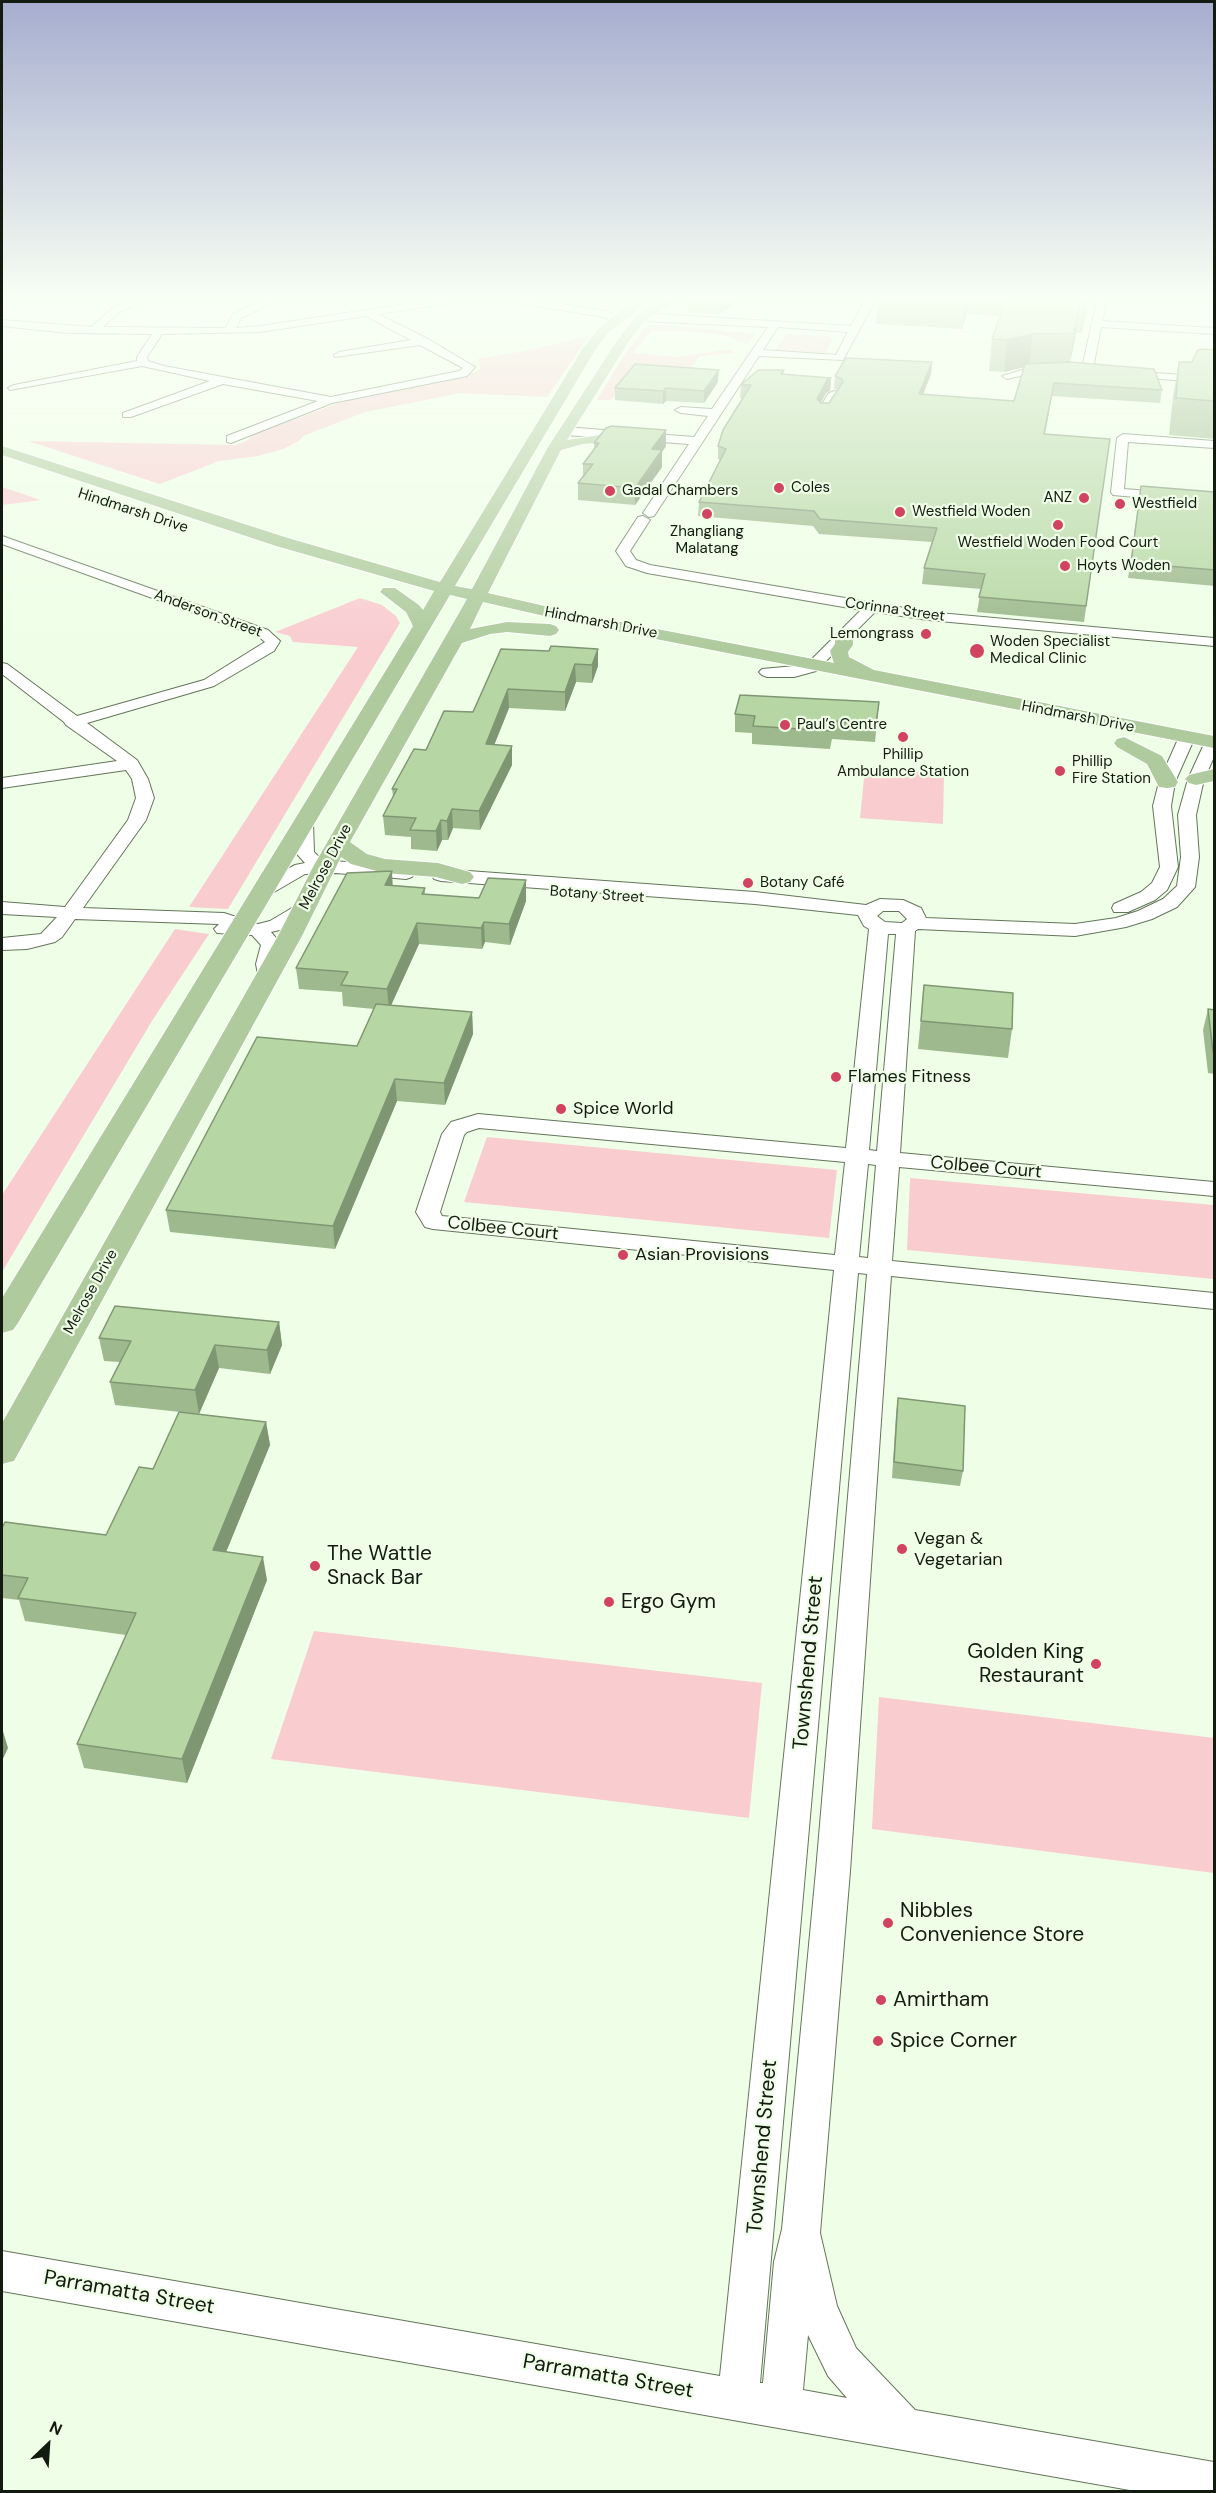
<!DOCTYPE html>
<html>
<head>
<meta charset="utf-8">
<style>
	body { margin:0 }
	#map { position:relative; width:1216px; height:2493px; overflow:hidden; background:#efffe7; font-family:"DM Sans",sans-serif }
	canvas { display:block }
	.frame { position:absolute; inset:0; border:3px solid #131a10; pointer-events:none }
	.north { position:absolute; left:18px; top:2415px; width:60px; height:60px; -webkit-text-stroke:4px #efffe7; paint-order:stroke; rotate:25deg; font-size:16px; font-weight:700; line-height:24px; text-align:center; color:#131a10 }
	.north::after { content:''; display:block; margin:auto; width:21px; height:27px; background:#131a10; clip-path:polygon(50% 0,100% 100%,50% 72%,0 100%) }
</style>
</head>
<body>
<div id="map">
<canvas width="1216" height="2493"></canvas>
<div class="frame"></div>
<div class="north">N</div>
</div>
<script>
const g = document.querySelector('canvas').getContext('2d');
g.lineJoin = 'round';
function fill(path, color) { g.fillStyle = color; g.fill(path, 'evenodd'); }
const toPath = rows => new Path2D(rows.map(r => 'M' + r).join(''));
function trace(path, color, width, dash) { g.strokeStyle = color; g.lineWidth = width; g.lineCap = dash ? 'butt' : 'round'; g.setLineDash(dash || []); g.stroke(path); }
function label(font, color, halo, rows, align = 'center') {
  g.font = font + ' "DM Sans",sans-serif'; g.lineWidth = 4.5; g.setLineDash([]); g.textBaseline = 'middle'; g.strokeStyle = halo; g.fillStyle = color; for (const [text, x, y, turn = 0] of rows) {
    g.save(); g.translate(x, y); g.rotate((+turn || 0) * Math.PI / 180); g.textAlign = isNaN(turn) ? turn : align; if (halo) g.strokeText(text, 0, 0); g.fillText(text, 0, 0); g.restore();
  }
}
fill(toPath([
	[651,325,667,325,755,334,748,344,723,335,687,331,651,331,633,353,676,357,731,349,735,353,700,356,681,379,632,375,611,400,597,400,626,352,646,327],
	[786,334,834,337,824,354,774,351],
	[589,336,547,397,460,393,365,412,303,436,299,441,283,449,258,456,219,461,160,484,28,441,236,445,246,441,255,434,344,401,476,372,480,368,478,359,530,350],
	[2,487,41,500,2,505],
	[360,598,382,605,396,616,400,623,228,909,189,907,358,647,293,642,290,636,275,632],
	[865,768,944,773,943,824,860,818],
	[175,929,209,934,152,1021,2,1272,2,1195],
	[487,1137,837,1170,829,1238,464,1202],
	[910,1178,1214,1205,1214,1279,907,1250],
	[314,1631,762,1683,749,1818,271,1759],
	[879,1697,1214,1738,1214,1873,872,1829]
]), '#f9ccd0');
const minor = toPath([
	[2,299,9,299,2,303,2,299],
	[136,299,150,299,119,312,103,327,226,328,233,314,266,299,280,299,241,318,236,328,260,326,439,299,464,299,459,302,378,314,428,339,475,367,467,376,332,403,231,443,227,442,227,436,318,401,223,384,131,417,123,417,123,413,210,381,142,366,10,390,8,388,14,385,137,361,137,357,152,334,68,333,2,326,2,320,91,327,113,308,136,299],
	[366,316,411,340,339,352,334,355,335,357,420,345,463,368,459,371,331,397,164,366,148,361,147,357,162,334,260,332,366,316],
	[506,299,530,299,606,311,622,319,617,322,604,317,511,302,506,299],
	[866,299,876,299,843,360,759,356,654,516,649,517,643,513,689,444,565,435,559,431,565,427,694,437,708,416,681,413,675,410,681,407,712,409,768,327,641,321,636,318,637,316,656,314,851,326,866,299],
	[778,327,848,332,836,355,763,350,778,327],
	[1097,299,1107,299,1102,321,1214,328,1214,334,1101,327,1094,363,1100,369,1095,372,1091,371,1083,364,1097,299],
	[1029,368,1054,368,1059,371,1054,374,1029,374,1007,379,1002,376,1029,368],
	[1124,371,1214,377,1214,383,1120,376,1119,374,1124,371],
	[834,391,840,394,830,412,828,414,820,414,818,412,828,394,834,391],
	[1123,434,1214,441,1214,448,1128,442,1124,489,1214,496,1214,504,1113,495,1111,492,1117,438,1123,434],
	[643,516,650,520,630,551,636,560,650,565,928,612,1214,638,1214,646,928,620,875,612,816,671,794,677,767,677,762,675,759,672,762,669,806,665,861,610,647,573,626,566,616,551,638,517,643,516],
	[2,536,268,630,280,641,274,651,214,686,87,723,137,760,148,779,154,798,146,820,83,908,224,913,258,924,270,921,297,905,311,905,313,909,311,913,284,929,271,932,281,944,276,964,278,974,275,978,261,978,258,974,256,964,261,945,252,935,217,933,214,929,219,924,75,919,62,937,55,942,27,949,2,950,2,938,41,934,57,917,2,914,2,902,65,907,128,820,136,798,132,779,126,770,2,788,2,778,117,761,66,725,64,722,2,674,2,663,7,664,77,716,204,680,265,642,258,636,2,544,2,536],
	[1187,732,1195,737,1175,782,1171,806,1178,867,1167,890,1155,900,1128,912,1114,912,1112,908,1114,904,1141,892,1152,883,1160,867,1153,806,1159,782,1179,737,1187,732],
	[1214,737,1214,757,1204,779,1196,815,1199,857,1195,887,1177,907,1152,919,1126,927,1075,936,918,929,915,931,900,1153,1214,1182,1214,1196,899,1167,892,1261,1214,1293,1214,1309,891,1276,850,1871,820,2233,837,2306,856,2348,915,2410,1214,2462,1214,2492,1141,2492,2,2291,2,2251,720,2376,834,1270,433,1229,425,1227,416,1212,442,1134,451,1122,478,1114,846,1148,869,929,864,926,858,915,755,904,441,881,434,879,432,875,434,871,441,869,755,892,866,905,880,899,903,900,921,908,926,918,1075,924,1116,918,1138,911,1163,899,1177,886,1181,857,1178,815,1188,779,1205,742,1207,739,1214,737],
	[883,911,899,911,907,919,902,923,885,922,877,916,883,911],
	[888,934,896,934,877,1151,869,1150,888,934],
	[479,1128,845,1162,835,1255,442,1216,440,1212,464,1135,467,1132,479,1128],
	[868,1164,876,1165,868,1258,859,1257,868,1164],
	[858,1273,867,1274,816,1871,782,2229,774,2262,763,2383,760,2383,858,1273],
	[808,2335,828,2376,847,2398,803,2390,808,2335],
	[304,818,310,819,313,823,314,852,322,860,406,867,412,869,415,873,412,877,406,879,336,873,305,874,269,895,255,895,253,891,255,887,295,865,305,863,296,853,295,823,298,819,304,818]
]);
const major = toPath([
	[663,299,678,299,645,321,631,338,567,440,607,434,614,438,607,442,583,444,561,450,488,593,584,615,834,663,830,651,835,644,835,635,837,631,844,629,851,631,853,635,853,645,848,652,849,657,874,670,1214,736,1214,748,584,625,483,602,470,629,507,622,550,624,556,626,559,630,556,634,550,636,507,632,490,634,462,643,350,842,367,854,385,859,438,863,470,872,474,877,470,882,462,884,436,877,384,873,351,864,341,857,303,934,19,1452,14,1461,2,1464,2,1423,279,934,313,867,467,599,450,595,18,1323,13,1330,2,1333,2,1298,413,626,406,612,380,592,383,588,395,588,419,605,423,610,434,591,276,546,2,455,2,446,288,538,440,582,583,348,600,327,633,302,641,302,641,308,608,333,594,352,455,586,472,589,548,447,620,336,637,315,663,299],
	[1124,737,1162,756,1178,782,1175,787,1167,788,1159,787,1147,764,1117,747,1114,743,1117,739,1124,737],
	[1214,769,1214,781,1196,785,1189,783,1185,779,1189,775,1214,769]
]);
trace(minor, '#64755b', 2);
trace(major, '#fff', 2);
fill(minor, '#fff');
fill(major, '#afcb9e');
fill(toPath([
	[688,299,744,299,719,314,688,313],
	[878,299,1089,299,1082,333,1076,333,1070,362,1162,390,1160,403,1052,396,1045,434,1110,439,1084,622,977,612,981,589,922,584,924,568,932,542,819,534,813,526,698,516,699,502,720,460,718,459,718,446,743,398,740,398,741,385,784,370,783,374,831,378,830,391,826,393,821,403,829,403,837,390,834,389,835,376,932,362,931,374,923,394,1014,401,1024,367,1004,372,989,371,992,339,1000,316,967,314,962,329,876,324],
	[1210,299,1215,299,1215,306,1209,303],
	[1215,350,1215,439,1169,435,1173,397,1179,362,1192,362],
	[718,382,704,403,666,401,663,404,615,400,615,388],
	[666,430,666,446,662,452,662,467,635,505,578,500,578,483,583,476,583,464,594,450,594,443],
	[1141,486,1215,492,1215,586,1128,578],
	[598,649,598,666,592,683,576,682,565,711,509,708,494,745,512,746,512,765,480,830,453,828,448,840,442,840,437,851,411,849,411,837,385,835,383,816,393,796,392,789,426,750,549,651],
	[879,702,875,742,832,739,830,749,752,744,752,733,735,732,735,714],
	[526,880,526,901,510,945,485,942,482,949,419,944,391,1005,472,1012,473,1034,445,1105,397,1101,335,1249,170,1232,166,1210,357,1046,374,1009,343,1006,342,992,299,989,296,968,393,885,425,888,425,894,479,898],
	[924,985,1012,1029,1008,1058,918,1049],
	[1208,1009,1215,1010,1215,1074,1208,1073,1203,1030],
	[279,1322,282,1345,270,1374,219,1368,199,1414,115,1405,110,1382,120,1362,104,1361,99,1338],
	[898,1398,963,1471,960,1486,892,1478,896,1414],
	[266,1422,270,1445,226,1552,267,1580,187,1783,84,1768,77,1744,126,1635,25,1621,19,1600,2,1598,2,1528,106,1535,153,1469]
]), '#9db98d');
fill(toPath([
	[720,299,744,299,719,314],
	[965,299,969,299,967,314,962,329],
	[1087,299,1089,299,1082,333],
	[1080,302,1076,333,1070,364,1074,333],
	[1033,334,1029,366,1004,372,1007,340],
	[932,362,931,374,918,407,919,394],
	[719,370,718,382,704,403,704,391],
	[831,378,830,391,826,393,816,412,817,399,827,380],
	[666,388,666,401,663,404,663,391],
	[666,430,666,446,662,452,662,467,635,505,635,488,652,449],
	[598,649,598,666,592,683,592,665],
	[575,664,576,682,565,711,565,692],
	[508,689,509,708,487,763,486,744],
	[512,746,512,765,480,830,479,811],
	[452,809,453,828,448,840,447,821],
	[441,820,442,840,437,851,436,831],
	[392,871,393,891,385,885],
	[526,880,526,901,510,945,509,924],
	[484,922,485,942,482,949,481,928],
	[417,923,419,944,389,1010,387,989],
	[472,1012,473,1034,445,1105,444,1083],
	[395,1079,397,1101,335,1249,333,1226],
	[279,1322,282,1345,270,1374,267,1350],
	[215,1345,219,1368,199,1414,195,1390],
	[266,1422,270,1445,217,1574,213,1550],
	[263,1557,267,1580,187,1783,182,1759],
	[2,1728,8,1748,2,1761]
]), '#7f9673');
const building = toPath([
	[1006,299,1087,299,1086,303,1080,302,1074,333,1033,334,1007,340,992,339,1006,299],
	[1201,349,1215,350,1215,401,1176,398,1179,362,1192,362,1197,351,1201,349],
	[846,358,932,362,919,394,1014,401,1025,364,1070,362,1154,369,1162,390,1054,383,1044,434,1110,439,1086,606,979,597,985,574,924,568,937,528,820,519,814,511,699,502,726,449,718,446,723,430,751,385,741,385,758,370,784,370,781,374,831,378,827,380,817,399,821,403,829,403,843,382,842,379,835,376,846,358],
	[635,364,719,370,704,391,666,388,663,391,615,388,635,364],
	[611,426,666,430,652,449,662,450,635,488,578,483,593,464,583,464,599,443,594,443,606,428,611,426],
	[1141,486,1215,492,1215,570,1131,563,1141,486],
	[551,646,598,649,592,665,575,664,565,692,508,689,486,744,512,746,479,811,452,809,447,821,441,820,436,831,410,830,416,818,383,816,397,789,392,789,414,749,426,750,444,711,473,712,501,649,549,651,551,646],
	[740,695,879,702,876,724,833,721,832,731,753,726,755,716,735,714,740,695],
	[392,871,385,885,425,888,422,894,479,898,488,878,526,880,509,924,484,922,481,928,417,923,387,989,341,985,348,972,296,968,347,873,392,871],
	[924,985,1013,993,1012,1029,921,1021,924,985],
	[376,1004,472,1012,444,1083,395,1079,333,1226,166,1210,257,1037,357,1046,376,1004],
	[1208,1009,1215,1010,1215,1052,1213,1052,1208,1009],
	[115,1306,279,1322,267,1350,215,1345,195,1390,110,1382,131,1341,99,1338,115,1306],
	[898,1398,965,1406,963,1471,894,1462,898,1398],
	[179,1412,266,1422,213,1550,263,1557,182,1759,77,1744,136,1613,18,1598,28,1578,2,1575,2,1528,5,1522,106,1535,139,1467,153,1469,179,1412]
]);
fill(building, '#b6d7a4');
trace(building, '#7f9673', 1.5);
const sky = g.createLinearGradient(0, 0, 0, 648);
sky.addColorStop(0, '#a6adcf');
sky.addColorStop(0.46, '#f8fff4');
sky.addColorStop(1, '#f8fff400');
g.fillStyle = sky;
g.fillRect(0, 0, 1216, 648);
for (const [x, y, r, color] of [
	[779,488,6,"#d24261"],
	[610,491,6,"#d24261"],
	[1084,498,6,"#d24261"],
	[1120,504,6,"#d24261"],
	[900,512,6,"#d24261"],
	[707,514,6,"#d24261"],
	[1058,525,6,"#d24261"],
	[1065,566,6,"#d24261"],
	[926,634,6,"#d24261"],
	[977,651,8,"#d24261"],
	[785,725,6,"#d24261"],
	[903,737,6,"#d24261"],
	[1060,771,6,"#d24261"],
	[748,883,6,"#d24261"],
	[836,1077,6,"#d24261"],
	[561,1109,6,"#d24261"],
	[623,1255,6,"#d24261"],
	[902,1549,6,"#d24261"],
	[315,1566,6,"#d24261"],
	[609,1602,6,"#d24261"],
	[1096,1664,6,"#d24261"],
	[888,1923,6,"#d24261"],
	[881,2000,6,"#d24261"],
	[878,2041,6,"#d24261"]
]) { const dot = new Path2D(); dot.arc(x, y, r, 0, 2 * Math.PI); g.fillStyle = color; g.fill(dot); trace(dot, '#efffe7', 2); }
label('15px', '#131a10', '#efffe7', [
	["Coles",791,488],
	["Gadal Chambers",622,491],
	["ANZ",1072,498,"right"],
	["Westfield",1132,504],
	["Westfield Woden",912,512],
	["Zhangliang",707,532,"center"],
	["Malatang",707,549,"center"],
	["Westfield Woden Food Court",1058,543,"center"],
	["Hoyts Woden",1077,566],
	["Lemongrass",914,634,"right"],
	["Woden Specialist",990,642],
	["Medical Clinic",990,659],
	["Paul’s Centre",797,725],
	["Phillip",903,755,"center"],
	["Ambulance Station",903,772,"center"],
	["Phillip",1072,762],
	["Fire Station",1072,779],
	["Botany Café",760,883]
], 'left');
label('15px', '#131a10', '#efffe7', [
	["Hindmarsh Drive",133,511,18],
	["Corinna Street",895,610,8],
	["Anderson Street",208,614,20],
	["Hindmarsh Drive",601,623,11],
	["Hindmarsh Drive",1078,717,11],
	["Melrose Drive",326,867,-62],
	["Botany Street",597,895,4],
	["Melrose Drive",91,1292,-61]
]);
label('18px', '#131a10', '#efffe7', [
	["Flames Fitness",848,1077],
	["Spice World",573,1109],
	["Asian Provisions",635,1255],
	["Vegan &",914,1539],
	["Vegetarian",914,1560]
], 'left');
label('18px', '#131a10', '#efffe7', [
	["Colbee Court",986,1168,5],
	["Colbee Court",503,1229,6]
]);
label('21px', '#131a10', '#efffe7', [
	["The Wattle",327,1554],
	["Snack Bar",327,1578],
	["Ergo Gym",621,1602],
	["Golden King",1084,1652,"right"],
	["Restaurant",1084,1676,"right"],
	["Nibbles",900,1911],
	["Convenience Store",900,1935],
	["Amirtham",893,2000],
	["Spice Corner",890,2041]
], 'left');
label('21px', '#131a10', '#efffe7', [
	["Townshend Street",809,1663,-85],
	["Townshend Street",763,2147,-85],
	["Parramatta Street",129,2293,10],
	["Parramatta Street",608,2377,10]
]);
</script>
</body>
</html>
